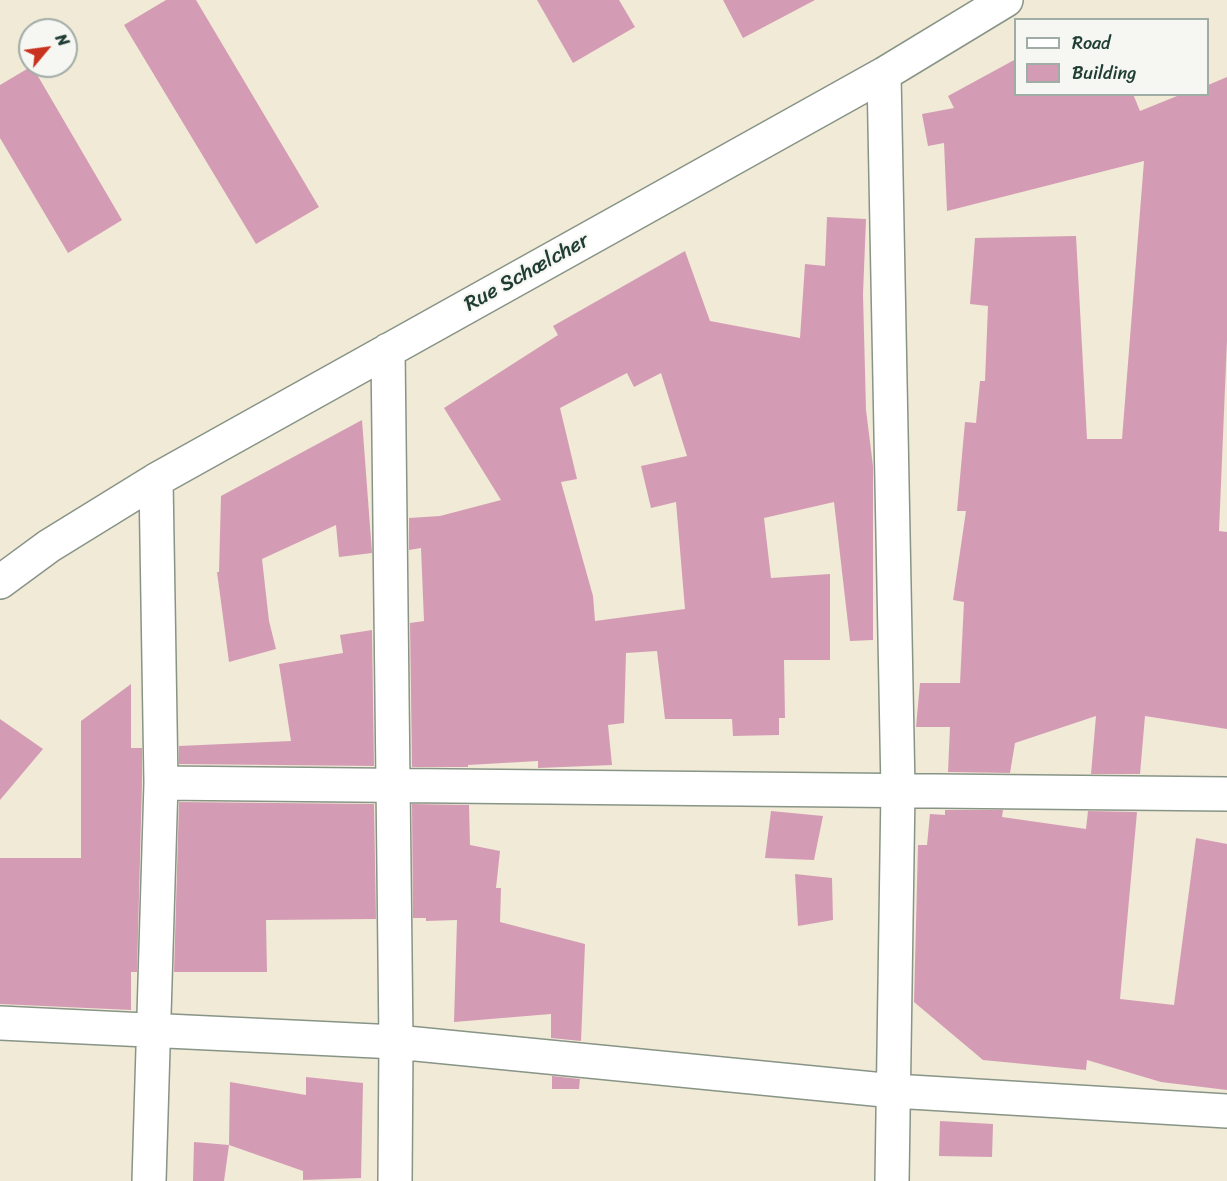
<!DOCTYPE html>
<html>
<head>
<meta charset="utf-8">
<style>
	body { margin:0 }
	#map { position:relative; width:1227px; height:1181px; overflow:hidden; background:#f0ead7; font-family:Sriracha,sans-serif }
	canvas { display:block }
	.legend { position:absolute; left:1014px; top:18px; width:195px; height:78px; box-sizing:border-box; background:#f6f6f2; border:2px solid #a0aca6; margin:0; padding:8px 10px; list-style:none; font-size:18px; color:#1f3d34 }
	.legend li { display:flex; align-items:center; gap:12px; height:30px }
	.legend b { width:30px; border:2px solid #a0aca6 }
	.north { position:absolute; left:18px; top:18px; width:60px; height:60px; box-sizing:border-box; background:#f6f6f2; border:2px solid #a0aca6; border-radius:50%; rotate:61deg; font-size:16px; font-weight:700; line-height:24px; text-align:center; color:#1f3d34 }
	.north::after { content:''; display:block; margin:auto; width:21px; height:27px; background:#c8321e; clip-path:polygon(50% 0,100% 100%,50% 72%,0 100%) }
</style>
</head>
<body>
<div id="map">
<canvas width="1227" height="1181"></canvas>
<ul class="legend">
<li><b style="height:8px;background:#fff"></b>Road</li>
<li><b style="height:16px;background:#d49cb4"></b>Building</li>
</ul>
<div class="north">N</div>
</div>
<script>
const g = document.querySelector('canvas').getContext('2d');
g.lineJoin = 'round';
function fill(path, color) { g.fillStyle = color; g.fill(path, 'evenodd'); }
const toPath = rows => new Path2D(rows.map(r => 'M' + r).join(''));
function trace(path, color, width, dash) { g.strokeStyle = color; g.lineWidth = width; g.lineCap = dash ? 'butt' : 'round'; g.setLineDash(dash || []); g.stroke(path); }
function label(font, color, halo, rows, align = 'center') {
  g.font = font + ' Sriracha,sans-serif'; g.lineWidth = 4.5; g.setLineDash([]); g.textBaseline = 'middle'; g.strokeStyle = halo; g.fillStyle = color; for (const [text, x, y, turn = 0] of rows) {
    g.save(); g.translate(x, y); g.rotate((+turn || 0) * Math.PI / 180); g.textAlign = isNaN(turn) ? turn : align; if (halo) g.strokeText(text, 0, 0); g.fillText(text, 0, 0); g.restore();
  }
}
fill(toPath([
	[166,0,196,0,319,207,256,244,124,25],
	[537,0,619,0,635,27,573,63],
	[723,0,815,0,743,38],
	[1016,59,1016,94,1133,94,1140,111,1182,94,1208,94,1208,85,1227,77,1227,340,1219,531,1227,532,1227,729,1145,716,1140,774,1091,774,1096,716,1015,743,1010,773,948,772,950,727,916,727,920,683,960,683,964,602,953,600,966,511,957,511,965,422,976,423,980,381,985,381,988,306,970,304,975,238,1076,236,1087,439,1122,439,1144,161,947,211,944,143,928,146,922,114,954,108,948,96],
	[32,66,122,220,68,253,0,138,0,85],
	[827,217,866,219,863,294,866,410,873,466,873,640,850,641,834,502,764,518,771,578,830,574,830,660,784,660,785,718,779,718,779,735,733,736,732,719,665,719,657,651,626,653,624,723,608,725,612,765,538,768,538,761,468,765,468,767,412,767,410,623,424,621,421,548,409,550,409,518,440,516,501,500,444,408,558,335,553,326,685,251,710,321,800,338,805,264,825,266],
	[627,373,634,387,661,373,687,456,641,466,651,508,676,502,685,609,595,621,593,596,561,482,577,479,560,408],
	[362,420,372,553,339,557,336,525,262,559,269,621,276,649,229,662,217,572,219,572,221,496],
	[372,630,374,766,179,764,179,746,291,741,279,664,343,653,340,635],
	[131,684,131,748,142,748,142,783,137,972,131,972,131,1010,0,1004,0,858,81,858,81,721],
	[0,719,43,749,0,800],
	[179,802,374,804,376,919,266,920,267,972,174,972],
	[412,804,469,805,470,845,500,851,496,888,501,888,500,922,585,944,581,1041,551,1038,551,1014,454,1022,457,920,426,921,426,918,413,918],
	[945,810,1003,810,1002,817,1086,829,1088,811,1137,812,1120,999,1174,1005,1196,838,1227,844,1227,1090,1161,1082,1087,1060,1086,1070,983,1060,914,1002,918,845,927,845,930,814,945,815],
	[771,811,823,816,814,860,765,858],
	[795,874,832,878,833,920,798,926],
	[552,1076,580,1079,579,1089,552,1089],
	[306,1077,363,1083,361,1178,303,1180,303,1171,229,1145,230,1082,306,1095],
	[940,1121,993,1124,992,1157,939,1156],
	[194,1142,229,1145,224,1181,193,1181]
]), '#d49cb4');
const minor = toPath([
	[884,74,898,790,892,1181],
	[388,350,396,1042,395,1181],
	[0,582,49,546,156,480,884,74,1006,0],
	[161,783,1227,794],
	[0,1023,396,1042,894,1091,1227,1111],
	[149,1181,161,783,156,480]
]);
trace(minor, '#889486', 36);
trace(minor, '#fff', 33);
label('21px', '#1f3d34', '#f6f6f2', [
	["Rue Schœlcher",527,273,-29]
]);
</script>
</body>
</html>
